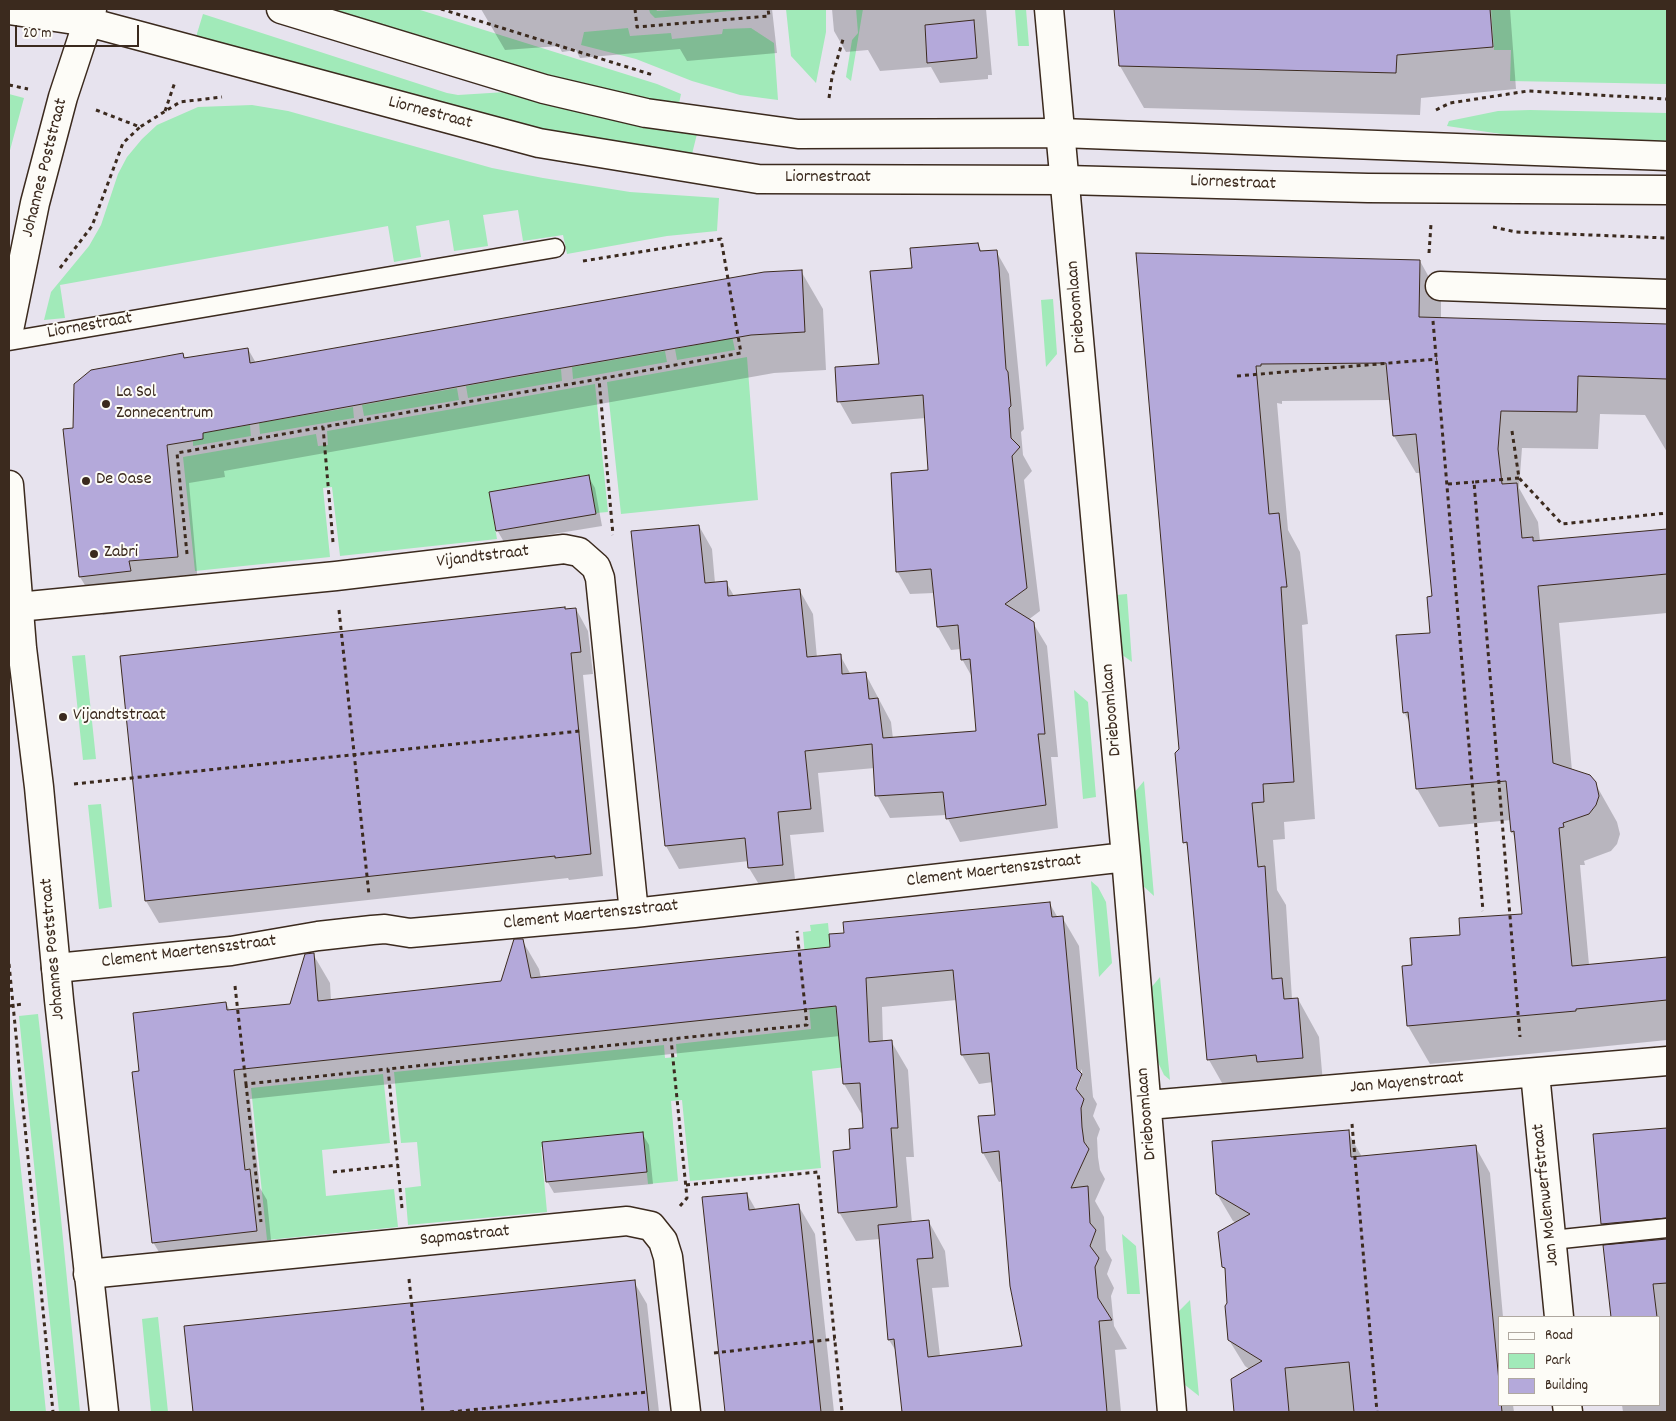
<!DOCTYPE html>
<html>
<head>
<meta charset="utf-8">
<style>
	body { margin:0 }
	#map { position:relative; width:1676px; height:1421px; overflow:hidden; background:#e7e3ee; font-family:Dekko,sans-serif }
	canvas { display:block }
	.frame { position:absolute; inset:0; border:10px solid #3b2a1e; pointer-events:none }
	.legend { position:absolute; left:1498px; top:1316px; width:162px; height:90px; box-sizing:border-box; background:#fdfcf7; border:1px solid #afa8a0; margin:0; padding:6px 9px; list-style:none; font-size:15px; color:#3b2a1e }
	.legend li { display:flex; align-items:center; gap:10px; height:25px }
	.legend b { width:25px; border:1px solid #afa8a0 }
	.scale { position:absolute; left:15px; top:25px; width:124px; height:22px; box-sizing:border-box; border:2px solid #3b2a1e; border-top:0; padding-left:6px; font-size:15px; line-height:18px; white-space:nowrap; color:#3b2a1e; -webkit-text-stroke:4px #fdfcf7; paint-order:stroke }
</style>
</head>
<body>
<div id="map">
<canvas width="1676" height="1421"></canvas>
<div class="frame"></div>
<ul class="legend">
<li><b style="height:6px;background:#fdfcf7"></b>Road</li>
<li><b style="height:14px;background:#a1eab9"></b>Park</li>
<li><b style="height:14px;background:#b4a9da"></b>Building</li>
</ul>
<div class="scale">20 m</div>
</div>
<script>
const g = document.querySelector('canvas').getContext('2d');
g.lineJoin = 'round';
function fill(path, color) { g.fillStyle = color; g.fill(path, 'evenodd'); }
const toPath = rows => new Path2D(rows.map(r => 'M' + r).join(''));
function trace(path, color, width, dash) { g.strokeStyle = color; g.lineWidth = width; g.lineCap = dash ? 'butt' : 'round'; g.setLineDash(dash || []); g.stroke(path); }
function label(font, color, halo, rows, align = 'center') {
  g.font = font + ' Dekko,sans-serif'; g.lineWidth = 4; g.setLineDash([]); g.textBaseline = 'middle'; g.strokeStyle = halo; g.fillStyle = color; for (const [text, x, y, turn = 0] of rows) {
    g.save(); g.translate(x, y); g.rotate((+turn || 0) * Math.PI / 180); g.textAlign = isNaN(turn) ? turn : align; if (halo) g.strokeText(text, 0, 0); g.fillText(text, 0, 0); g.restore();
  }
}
fill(toPath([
	[324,9,417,9,657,84,681,94,678,108,625,99],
	[649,9,656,9,657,11,687,9,753,9,655,18,650,13],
	[786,9,826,9,826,32,816,83,791,56],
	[856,9,863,9,851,81,846,77,852,40,858,33],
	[1015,9,1026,9,1029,46,1018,46],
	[1491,9,1667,9,1667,84,1510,81,1511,50,1494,50],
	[203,14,447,93,458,95,506,92,697,134,692,154,569,138,195,40],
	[628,28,630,36,671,33,672,39,722,34,723,29,751,28,774,43,778,100,740,95,692,81,636,59,581,45,584,32],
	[9,94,24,98,9,154],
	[252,105,288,111,492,168,543,178,630,192,719,198,717,231,667,236,567,254,563,235,523,241,518,210,483,215,488,246,454,251,449,220,416,226,421,257,394,262,388,226,60,285,65,318,44,320,51,292,89,246,101,225,118,174,127,157,142,139,157,125,198,107],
	[1530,110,1667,113,1667,145,1535,139,1447,126,1449,121,1498,111],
	[1053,299,1057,354,1046,367,1041,300],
	[730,327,735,350,677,360,675,349,722,340],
	[665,351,667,362,573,379,572,367],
	[747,357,758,500,621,514,607,382],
	[561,369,562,381,468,398,466,386],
	[595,384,608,512,596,513,588,475,489,492,497,539,340,556,332,487,323,488,330,557,195,571,183,457,316,434,318,446,328,445,327,431],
	[457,388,459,400,364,416,362,405],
	[353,407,354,418,260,434,259,423],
	[250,425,251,436,193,446,193,441,203,439,202,433],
	[1127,594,1132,662,1121,654,1116,595],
	[85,655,96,759,83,760,72,656],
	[1074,690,1088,702,1096,797,1083,799],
	[1144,781,1154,896,1141,884,1133,794],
	[101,804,112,907,99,909,88,805],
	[1091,881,1098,887,1106,902,1112,963,1099,977],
	[828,923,837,1022,842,1022,846,1067,812,1071,821,1168,690,1181,682,1100,671,1101,678,1181,648,1184,643,1137,541,1147,547,1212,408,1225,405,1188,421,1186,417,1142,401,1143,394,1072,664,1045,665,1058,677,1057,676,1044,811,1029,803,932,811,931,810,925],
	[1160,977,1170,1080,1164,1075,1157,1060,1150,989],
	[38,1014,59,1198,80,1412,59,1412,19,1016],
	[9,1056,34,1294,46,1412,9,1412],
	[383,1074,390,1143,322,1150,326,1196,394,1189,398,1227,267,1240,251,1088],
	[1122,1234,1136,1246,1140,1294,1127,1294],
	[1190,1300,1199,1396,1185,1385,1179,1311],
	[158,1317,168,1412,151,1412,142,1319]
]), '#a1eab9');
fill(toPath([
	[481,9,772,9,777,53,687,61,680,49,580,58,576,50,562,52,559,46,505,50],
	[832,9,986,9,992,75,988,75,988,79,940,83,931,67,880,71,868,50,846,52,834,31],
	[1115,9,1510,9,1516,89,1421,98,1420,115,1144,108,1120,66],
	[977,244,982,252,996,251,1009,274,1024,429,1021,432,1023,455,1032,471,1024,480,1040,611,1028,620,1033,623,1047,646,1058,757,1051,757,1058,828,960,842,946,815,890,818,877,795,875,768,818,773,824,832,790,835,796,888,763,891,749,868,749,861,679,869,666,846,699,526,712,549,715,583,726,582,734,596,800,591,813,614,817,658,840,655,851,675,865,673,891,722,893,739,977,732,972,677,962,659,961,649,951,650,938,627,934,593,910,594,897,571,930,471,926,418,852,424,839,401,880,365,913,269],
	[1137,255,1420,261,1441,299,1441,319,1667,325,1667,452,1645,415,1600,414,1598,449,1522,448,1519,488,1538,522,1540,541,1667,530,1667,613,1559,623,1572,771,1595,783,1617,822,1620,834,1617,844,1611,851,1584,861,1585,865,1580,865,1589,965,1667,958,1667,1040,1430,1064,1408,1026,1404,967,1413,966,1462,936,1523,915,1516,840,1512,832,1511,820,1439,827,1417,789,1411,725,1404,712,1431,634,1434,597,1421,473,1416,473,1394,436,1391,400,1282,401,1282,404,1277,403,1288,530,1300,552,1308,624,1302,625,1315,819,1284,822,1285,839,1273,840,1277,890,1286,905,1292,999,1298,999,1319,1037,1324,1095,1230,1097,1209,1060,1189,850,1185,842,1180,749],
	[801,271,823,309,826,370,774,373,224,471,225,477,189,483,199,595,151,599,152,609,103,615,80,577,65,430,74,429,183,355,185,359,248,349,256,363],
	[588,476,595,488,602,526,504,542,497,530],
	[576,609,588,631,593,674,583,675,603,876,569,880,568,878,159,923,146,901],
	[1050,904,1058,918,1062,917,1079,946,1093,1097,1097,1104,1093,1116,1100,1129,1097,1138,1098,1157,1100,1170,1105,1179,1095,1201,1104,1217,1106,1250,1112,1260,1107,1274,1114,1288,1111,1296,1114,1326,1127,1349,1115,1350,1121,1412,903,1412,896,1351,889,1340,880,1239,856,1241,839,1212,852,1150,864,1129,863,1112,861,1113,844,1084,840,1036,250,1099,260,1188,267,1200,273,1260,170,1271,153,1242,140,1072,226,1003,230,1011,291,1005,313,954,330,983,331,1001,502,982,522,940,539,969,541,978,832,948],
	[957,1000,962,1055,979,1084,993,1082,996,1116,983,1153,999,1182,1003,1181,1023,1347,940,1356,932,1288,949,1287,945,1251,929,1222,912,1223,906,1157,914,1157,908,1070,891,1041,883,1042,882,1007],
	[1082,1069,1082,1076,1075,1095,1072,1094],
	[1667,1128,1667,1412,1623,1412,1622,1405,1660,1405,1660,1317,1612,1317,1605,1246,1614,1245,1602,1224,1594,1135],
	[1348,1132,1362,1157,1475,1146,1490,1173,1503,1317,1500,1317,1500,1405,1513,1405,1514,1412,1235,1412,1232,1379,1249,1369,1245,1366,1229,1340,1226,1272,1223,1266,1237,1223,1233,1221,1217,1194],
	[642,1133,649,1145,653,1184,554,1193,547,1181],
	[747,1194,756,1210,798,1205,815,1234,834,1412,726,1412,703,1198],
	[634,1282,647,1304,659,1412,195,1412,186,1327]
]), '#0003');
const building = toPath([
	[1114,9,1490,9,1493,47,1397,55,1396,73,1119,66,1114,9],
	[974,20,977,58,927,63,925,25,974,20],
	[978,243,980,251,997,250,999,268,1006,369,1008,372,1011,406,1009,408,1011,438,1020,447,1012,456,1027,588,1005,604,1034,622,1045,734,1038,734,1046,805,946,819,943,792,875,796,872,744,805,751,811,809,778,812,783,865,748,868,745,838,665,846,631,531,699,525,705,583,727,581,728,596,800,589,807,657,841,654,842,674,866,672,869,699,878,698,883,738,976,731,970,659,961,660,958,625,937,627,931,569,896,572,891,473,928,470,923,395,837,402,835,367,879,364,870,271,912,268,910,248,978,243],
	[1136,253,1420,260,1419,317,1667,324,1667,379,1578,376,1577,412,1501,411,1498,449,1502,484,1517,483,1522,538,1533,537,1533,541,1667,529,1667,574,1538,586,1553,763,1590,775,1596,782,1599,796,1596,805,1589,814,1563,823,1564,827,1559,828,1572,966,1667,957,1667,1000,1576,1009,1576,1011,1407,1026,1402,966,1412,965,1410,938,1460,935,1459,918,1522,914,1514,831,1511,832,1506,781,1416,789,1408,712,1403,713,1396,635,1430,633,1427,597,1432,596,1416,434,1393,436,1386,363,1261,364,1261,366,1256,366,1269,514,1279,513,1287,587,1281,587,1294,782,1263,784,1264,802,1252,803,1258,867,1265,866,1272,979,1282,978,1284,999,1298,998,1303,1058,1257,1062,1256,1055,1207,1060,1187,842,1183,843,1175,753,1179,749,1136,253],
	[802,270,805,332,751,335,511,377,203,433,203,439,167,445,178,557,129,561,131,571,79,577,63,429,73,428,74,384,91,370,183,353,184,358,248,348,250,363,764,272,802,270],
	[589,475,596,514,496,531,489,492,589,475],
	[565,607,565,609,576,608,581,652,571,653,591,854,555,858,555,856,145,901,120,656,565,607],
	[1050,902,1052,917,1063,916,1077,1069,1082,1074,1076,1089,1084,1099,1081,1108,1082,1127,1084,1142,1089,1149,1071,1188,1088,1186,1090,1223,1096,1230,1090,1246,1099,1258,1095,1267,1098,1298,1112,1320,1099,1321,1107,1412,902,1412,894,1339,888,1340,878,1225,929,1220,933,1258,917,1259,928,1357,1022,1346,1010,1286,999,1151,982,1153,978,1116,995,1115,989,1053,961,1055,953,970,866,978,869,1042,892,1040,898,1128,891,1128,897,1207,838,1213,833,1151,850,1149,849,1129,863,1128,860,1083,843,1084,836,1006,234,1070,245,1170,250,1169,257,1231,152,1243,132,1072,139,1071,133,1013,226,1002,227,1010,290,1004,305,954,314,953,318,1001,501,981,514,939,523,939,531,978,830,947,829,934,844,933,843,922,1050,902],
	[1667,1128,1667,1218,1601,1224,1593,1134,1667,1128],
	[1349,1130,1351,1157,1476,1145,1502,1412,1354,1412,1349,1362,1285,1368,1289,1412,1234,1412,1231,1379,1262,1361,1228,1340,1225,1306,1227,1303,1226,1287,1225,1268,1222,1267,1218,1232,1250,1214,1216,1194,1212,1141,1349,1130],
	[643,1132,647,1172,546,1182,542,1142,643,1132],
	[747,1193,749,1210,799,1204,821,1412,725,1412,702,1197,747,1193],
	[1667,1239,1667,1283,1653,1284,1657,1317,1611,1317,1603,1245,1667,1239],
	[635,1280,649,1412,193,1412,184,1326,635,1280]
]);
fill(building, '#b4a9da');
trace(building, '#3b2a1e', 1);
const service = toPath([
	[9,341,555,248],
	[1552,1240,1667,1228]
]);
const minor = toPath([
	[1049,9,1126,857,1172,1412],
	[1440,286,1667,294],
	[18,607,336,576,564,549,579,552,596,567,600,578,634,913],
	[56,968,231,951,318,936,372,930,385,929,410,933,634,913,1126,857],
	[1535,1073,1559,1317],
	[1148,1105,1667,1061],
	[88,1274,627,1221,651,1226,663,1241,668,1257,686,1412],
	[1567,1405,1568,1412]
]);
const tertiary = toPath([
	[281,9,544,89,646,113,798,134,1061,133,1667,156],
	[9,10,88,22,539,143,758,179,1066,180,1368,188,1667,190],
	[9,330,35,203,63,97,92,9],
	[9,485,22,648,39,787,59,1000,104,1412]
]);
trace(service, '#3b2a1e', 21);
trace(minor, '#3b2a1e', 31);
trace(tertiary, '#3b2a1e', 31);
trace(toPath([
	[441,9,653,75],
	[635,9,637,27,769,16,768,9],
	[9,85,28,89],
	[829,98,832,77,844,36],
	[96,110,140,127,180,102,222,97],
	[1436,110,1450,103,1528,91,1667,99],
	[165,111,175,82],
	[1493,227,1516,232,1667,238],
	[1429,253,1431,224],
	[583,261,721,239,741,353,599,379],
	[60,268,92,226,123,143,140,127],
	[1433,321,1483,911],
	[1237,376,1437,359],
	[1512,431,1519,478,1562,524,1667,513],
	[1519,478,1474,482,1520,1037],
	[1448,484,1474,482],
	[333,542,323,427,599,379,613,535],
	[187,554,177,453,323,427],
	[339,610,369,895],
	[74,784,580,731],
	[9,964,53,1412],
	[235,986,246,1084,388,1069],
	[9,1006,23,1004],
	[246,1084,261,1222],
	[1352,1124,1377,1412],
	[333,1172,398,1165],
	[686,1185,818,1172,842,1412],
	[680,1206,687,1198,671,1039,807,1025,797,931],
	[402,1208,388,1069,671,1039],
	[409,1279,423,1412],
	[714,1353,835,1339],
	[450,1412,648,1392]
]), '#3b2a1e', 3, [4, 4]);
trace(service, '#fdfcf7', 18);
trace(minor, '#fdfcf7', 28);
trace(tertiary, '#fdfcf7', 28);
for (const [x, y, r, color] of [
	[106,404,5,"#3b2a1e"],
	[86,481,5,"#3b2a1e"],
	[94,554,5,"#3b2a1e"],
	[63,717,5,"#3b2a1e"]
]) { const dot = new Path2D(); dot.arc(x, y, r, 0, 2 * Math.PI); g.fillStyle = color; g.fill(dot); trace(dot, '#fdfcf7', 2); }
label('18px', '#3b2a1e', '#fdfcf7', [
	["Liornestraat",430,114,15],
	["Johannes Poststraat",46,168,-76],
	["Liornestraat",828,179],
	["Liornestraat",1233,184,2],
	["Drieboomlaan",1078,307,-95],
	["Liornestraat",90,327,-10],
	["Vijandtstraat",483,558,-7],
	["Drieboomlaan",1113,710,-95],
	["Clement Maertenszstraat",994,872,-7],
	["Clement Maertenszstraat",591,916,-6],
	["Johannes Poststraat",54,949,-95],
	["Clement Maertenszstraat",189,953,-7],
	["Jan Mayenstraat",1407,1084,-5],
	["Drieboomlaan",1148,1114,-95],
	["Jan Molenwerfstraat",1547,1195,-96],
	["Sapmastraat",465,1237,-6]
]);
label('18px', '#3b2a1e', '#fdfcf7', [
	["La Sol",116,394],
	["Zonnecentrum",116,415],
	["De Oase",96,481],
	["Zabri",104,554],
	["Vijandtstraat",73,717]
], 'left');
</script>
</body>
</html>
